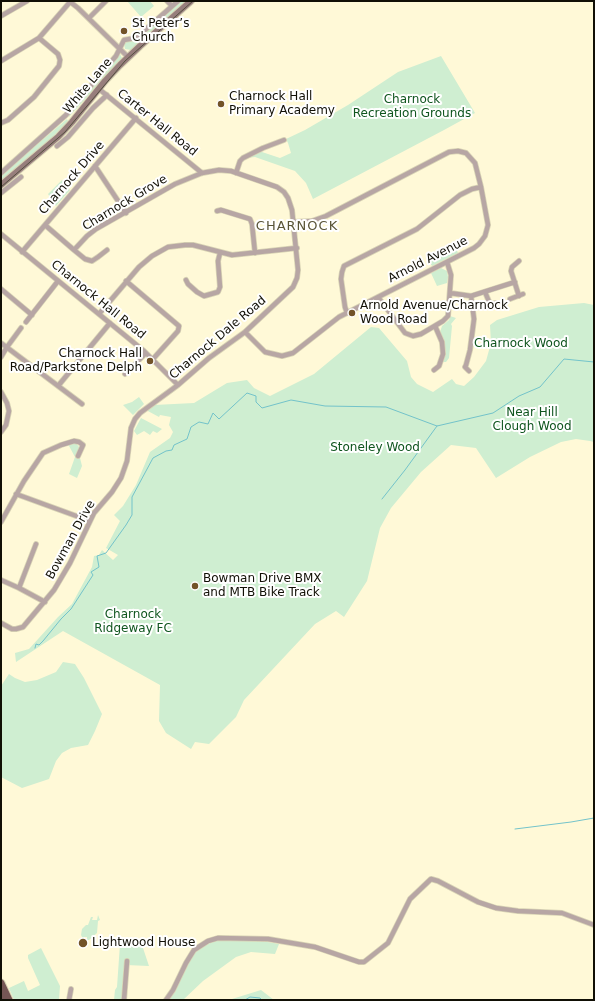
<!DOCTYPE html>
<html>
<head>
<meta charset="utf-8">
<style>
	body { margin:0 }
	#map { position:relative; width:595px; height:1001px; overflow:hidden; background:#fff9d7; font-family:"DejaVu Sans",sans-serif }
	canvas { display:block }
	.frame { position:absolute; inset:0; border:2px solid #110f05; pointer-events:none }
</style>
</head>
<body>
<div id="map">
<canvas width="595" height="1001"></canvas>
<div class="frame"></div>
</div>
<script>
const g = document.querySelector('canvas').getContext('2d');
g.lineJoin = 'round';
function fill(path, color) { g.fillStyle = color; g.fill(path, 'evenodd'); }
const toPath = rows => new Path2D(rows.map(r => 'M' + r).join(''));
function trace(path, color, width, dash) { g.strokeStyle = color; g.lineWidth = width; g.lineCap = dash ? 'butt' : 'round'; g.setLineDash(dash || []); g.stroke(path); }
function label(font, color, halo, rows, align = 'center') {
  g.font = font + ' "DejaVu Sans",sans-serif'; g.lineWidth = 4; g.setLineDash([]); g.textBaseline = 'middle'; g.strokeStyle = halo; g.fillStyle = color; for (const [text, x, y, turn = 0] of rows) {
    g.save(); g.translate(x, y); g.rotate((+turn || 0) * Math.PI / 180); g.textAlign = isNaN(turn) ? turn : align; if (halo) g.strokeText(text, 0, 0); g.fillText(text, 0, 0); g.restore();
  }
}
fill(toPath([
	[127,1,150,1,154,6,141,17],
	[181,1,188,1,131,50,125,49,124,44,126,42,140,37],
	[120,54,122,58,69,117,69,115],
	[441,56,475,113,444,130,313,199,306,183,295,171,255,157,247,158,259,151,280,158,291,153,288,143,286,139,305,130,348,105,398,72],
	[67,119,68,121,46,144,1,181,1,175],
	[62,180,70,190,56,206,48,194],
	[455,246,458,253,432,266,428,260],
	[441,268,447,271,448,277,447,283,437,286,431,273],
	[584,303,594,305,594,442,590,441,576,439,561,442,530,457,496,478,476,448,451,445,421,472,391,508,380,528,367,581,344,617,336,611,315,624,244,700,236,717,209,744,195,742,191,749,166,733,159,721,160,685,63,631,16,662,15,653,29,649,58,617,72,604,92,567,94,556,99,555,102,550,113,560,118,555,106,548,120,521,114,515,123,506,136,485,150,452,170,438,173,432,169,425,171,417,160,415,159,417,146,410,154,405,194,403,227,383,247,380,254,388,270,396,314,374,371,327,379,328,407,361,411,377,417,384,433,392,452,379,456,384,464,386,474,377,486,361,491,343,490,325,497,320,539,307],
	[450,316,456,318,451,324,452,326,449,358,446,362,443,362,444,346,440,332,442,326,449,320],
	[139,397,144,404,133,415,123,405,132,402],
	[141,418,162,429,157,433,153,431,150,435,144,431,137,435,134,431],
	[76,443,79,447,77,456,80,458,82,466,77,478,69,474,75,457,68,444],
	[63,662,75,664,84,678,102,714,95,731,88,745,71,748,62,753,56,761,49,779,22,788,1,777,1,686,9,674,15,678,25,682,37,680,56,672],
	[98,915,100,920,98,921,97,933,89,940,87,940,87,937,84,937,83,939,81,935,82,929,86,925,88,925,91,917,93,917,92,920,97,920],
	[218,940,256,940,279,944,275,954,251,952,236,957,203,981,183,1000,168,1000,192,956,199,947],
	[141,942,149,966,126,965,123,1000,114,1000,115,990,117,987,120,944],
	[41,948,60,986,59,1000,14,1000,9,988,24,981,28,991,40,985,28,958,28,955],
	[261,990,274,1000,234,1000,232,999]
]), '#cfeed1');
trace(toPath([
	[382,499,405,470,437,426],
	[35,648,36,644,39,645,43,641,61,619,71,609,93,575,91,572,99,567,97,556,106,553,126,525,132,515,132,497,153,458,166,451,172,450,174,445,187,439,191,427,199,422,208,424,213,413,219,419,247,393,256,396,256,402,262,408,291,400,325,406,386,407,437,426,493,413,519,396,540,387,564,359,594,362],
	[515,829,571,822,594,818],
	[245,1000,250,997,260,998,262,1000]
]), '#73c3ca', 1);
const minor = toPath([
	[69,1,78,8,128,57],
	[167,1,172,6],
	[1,16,27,1],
	[89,18,106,1],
	[1,61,39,38,70,2],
	[99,89,202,173],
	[1,123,8,120,34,97,59,66,60,60,58,54,39,38],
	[57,146,68,137,93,108,107,95],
	[95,166,126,213],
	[1,173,66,115,116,56,124,40,135,38,138,36,178,1],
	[236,173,240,161,243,158,263,148,284,140],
	[1,193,21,177],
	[217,211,221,210,250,219,252,224,255,253],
	[1,234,144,351,178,385],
	[74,250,85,259,92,261,98,257,107,250],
	[22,252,136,118],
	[186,280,188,284,197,292,204,296,218,292,220,287,218,261,220,253],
	[126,281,179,326,178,331,153,359],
	[1,289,32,315],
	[485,292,490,304,496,303],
	[450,293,471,296,515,282],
	[519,296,511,271,512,267,519,261],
	[378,297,405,333,413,336,421,334,443,321,448,316,451,275,447,262],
	[510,299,523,294],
	[347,313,345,307,341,279,342,272,344,266,417,229,460,195,472,189,481,187],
	[99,314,139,267,152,256,168,247,185,245,193,245,232,255,297,248],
	[26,322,58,281],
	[245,332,265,352,282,356,293,353,339,317,474,248,479,244,485,236,488,225,481,187,475,163,466,153,458,151,449,152,326,216,312,221,293,222],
	[1,343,82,404],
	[1,357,7,347,21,328],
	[434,370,439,366,443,354,442,342,435,326],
	[469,371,465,367,466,365,470,350,474,319,471,296],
	[125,374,146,353],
	[58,386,110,323],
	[1,392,7,403,9,411,6,425,1,432],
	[16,494,90,521],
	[1,522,24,481,43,453,61,445,74,441,79,442,83,445,78,456],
	[1,580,19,588,45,602],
	[19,588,36,544],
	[1,623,12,629,16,629,23,627,54,590,70,563,94,513,112,492,121,478,127,461,131,428,135,419,140,413,178,385,209,358,245,332,293,287,297,278,298,270,292,210,288,198,284,192,277,187,231,171,219,170,202,173,175,184,96,229,87,236,74,250,45,225],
	[69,1000,71,989],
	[124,1000,127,961],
	[166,1000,173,990,186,963,194,950,208,941,218,938,268,939,315,947,359,962,364,962,388,943,410,899,431,879,438,881,478,902,496,908,518,911,562,913,594,925]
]);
const secondary = toPath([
	[1,185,58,137,72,122,105,81,120,65,140,46,191,1]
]);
const trunk = toPath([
	[1,983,9,1000],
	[1,996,3,1000]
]);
trace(minor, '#d9d4b5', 6);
trace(secondary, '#d9d4b5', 8);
trace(trunk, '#d9d4b5', 9);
trace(minor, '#b7a6a4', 4.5);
trace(secondary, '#977e7c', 6);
trace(trunk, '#755654', 7);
trace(toPath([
	[1,187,65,132,125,61,193,1]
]), '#545140', 1);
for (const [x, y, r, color] of [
	[124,31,4,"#725328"],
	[221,104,4,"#725328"],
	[352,313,4,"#725328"],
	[150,361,4,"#725328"],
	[195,586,4,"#725328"],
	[83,943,5,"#725328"]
]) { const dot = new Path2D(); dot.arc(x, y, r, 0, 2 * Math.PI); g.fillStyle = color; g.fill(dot); trace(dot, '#fff', 1.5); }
label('12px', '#110f05', '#fff', [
	["St Peter’s",132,24],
	["Church",132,38],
	["Charnock Hall",229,97],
	["Primary Academy",229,111],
	["Arnold Avenue/Charnock",360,306],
	["Wood Road",360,320],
	["Charnock Hall",142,354,"right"],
	["Road/Parkstone Delph",142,368,"right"],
	["Bowman Drive BMX",203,579],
	["and MTB Bike Track",203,593],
	["Lightwood House",92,943]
], 'left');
label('12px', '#110f05', '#fff', [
	["White Lane",88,86,-50],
	["Carter Hall Road",157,123,39],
	["Charnock Drive",72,178,-49],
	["Charnock Grove",125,203,-31],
	["Arnold Avenue",428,260,-27],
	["Charnock Hall Road",98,300,39],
	["Charnock Dale Road",218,338,-40],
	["Bowman Drive",71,540,-61]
]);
label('12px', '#0f551e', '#fff', [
	["Charnock",412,100],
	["Recreation Grounds",412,114],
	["Charnock Wood",521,344],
	["Near Hill",532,413],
	["Clough Wood",532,427],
	["Stoneley Wood",375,448],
	["Charnock",133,615],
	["Ridgeway FC",133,629]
]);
g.letterSpacing = '1px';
label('13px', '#595436', '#fff', [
	["CHARNOCK",297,227]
]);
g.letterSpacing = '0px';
</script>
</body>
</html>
